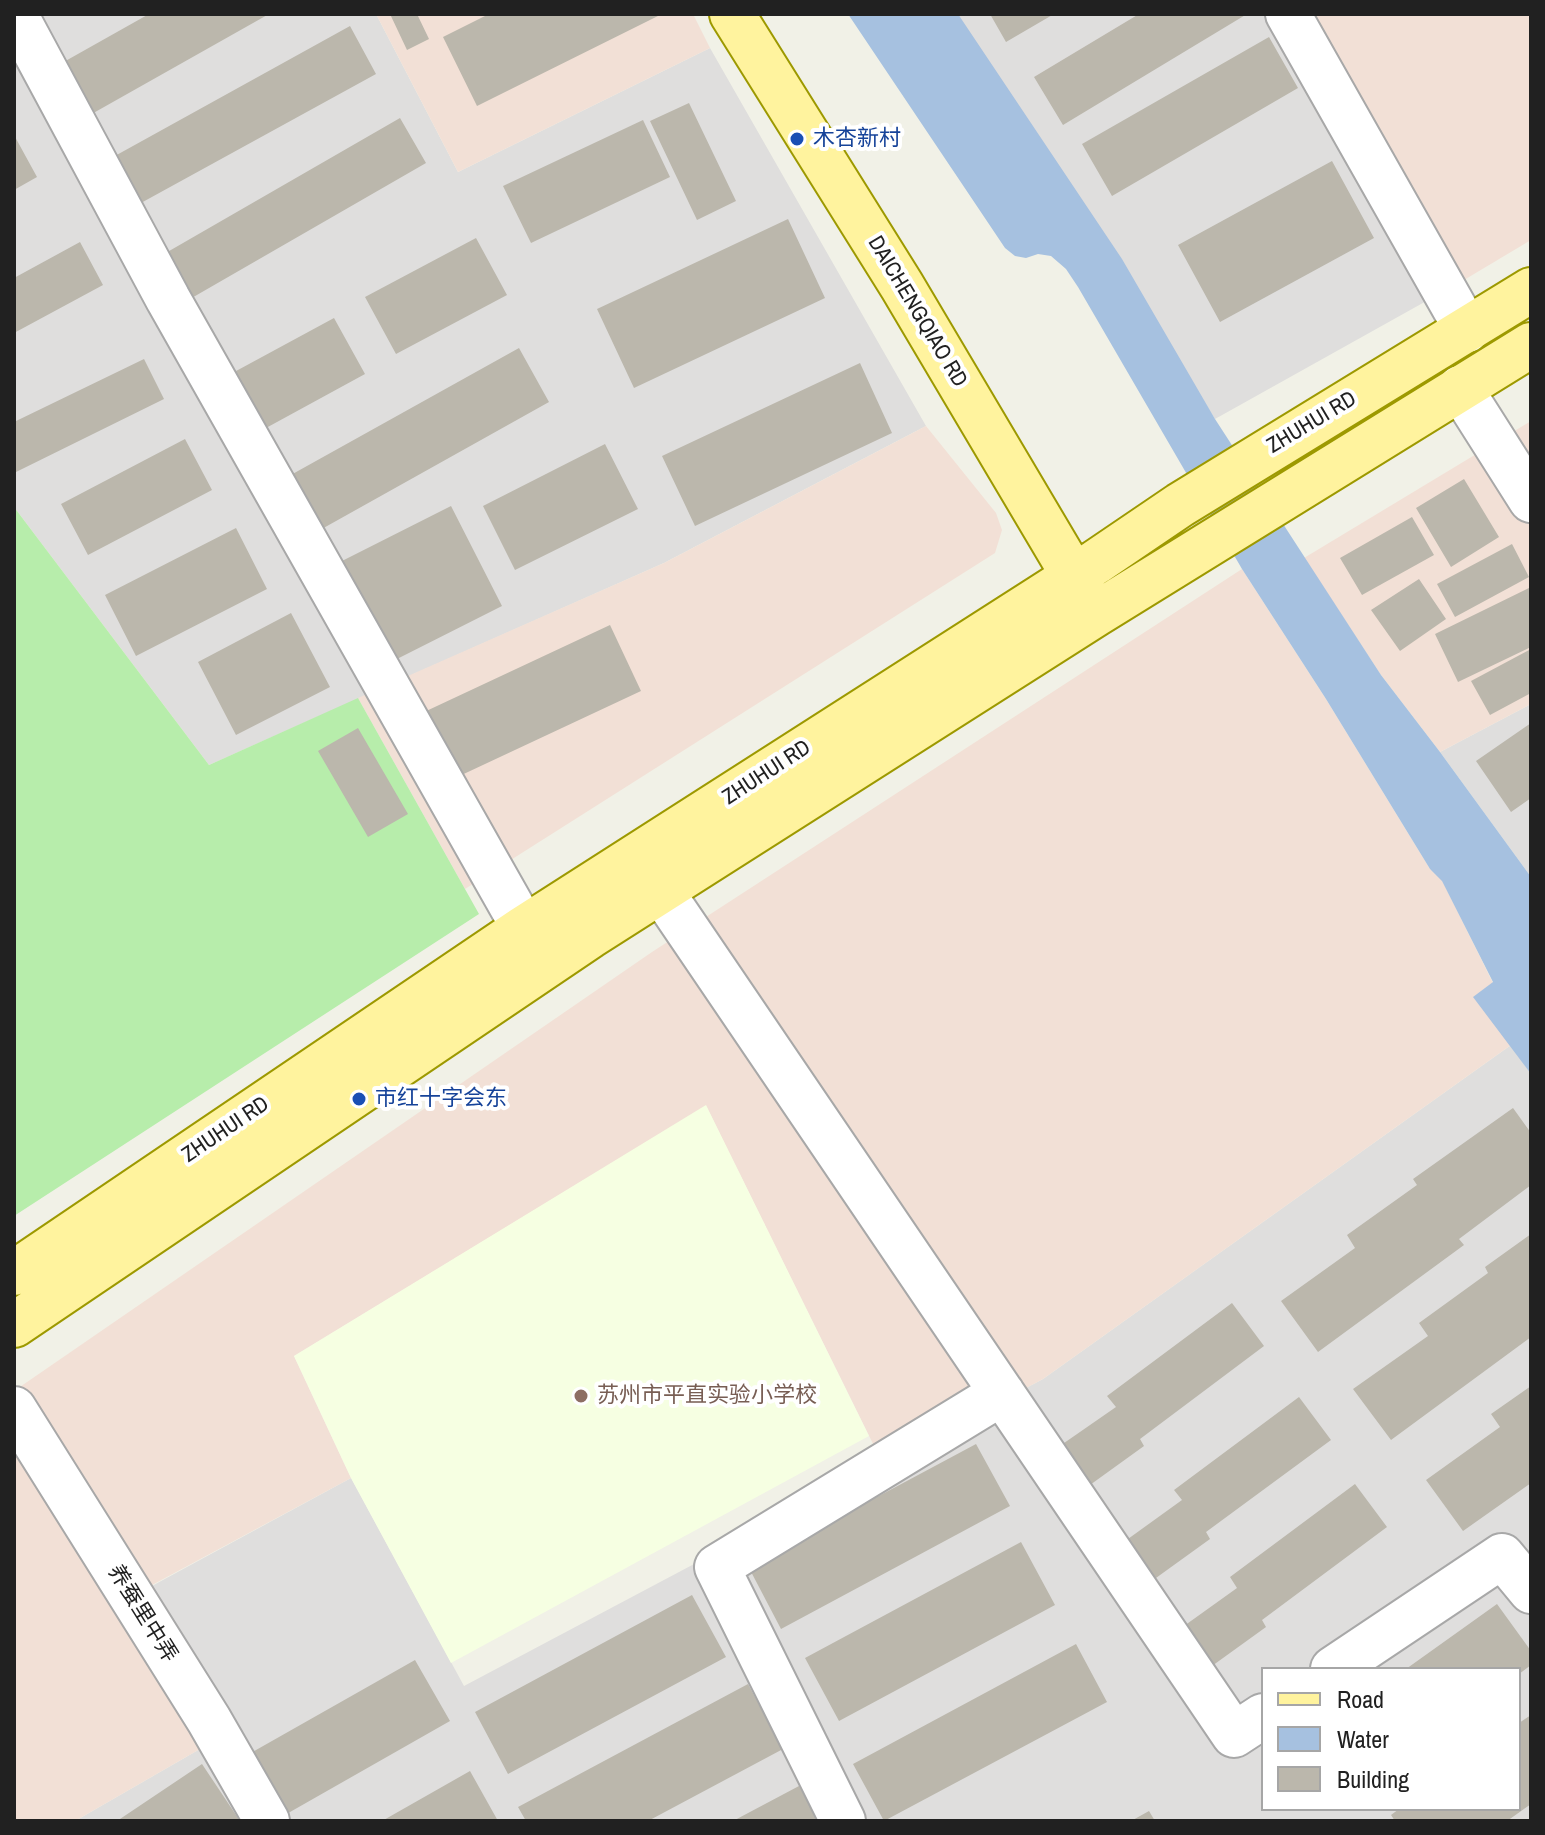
<!DOCTYPE html>
<html>
<head>
<meta charset="utf-8">
<style>
	body { margin:0 }
	#map { position:relative; width:1545px; height:1835px; overflow:hidden; background:#f1f1e7; font-family:"Archivo Narrow",sans-serif }
	canvas { display:block }
	.frame { position:absolute; inset:0; border:16px solid #212121; pointer-events:none }
	.legend { position:absolute; left:1261px; top:1667px; width:260px; height:144px; box-sizing:border-box; background:#fff; border:2px solid #a6a6a6; margin:0; padding:10px 14px; list-style:none; font-size:24px; color:#212121 }
	.legend li { display:flex; align-items:center; gap:16px; height:40px }
	.legend b { width:40px; border:2px solid #a6a6a6 }
</style>
</head>
<body>
<div id="map">
<canvas width="1545" height="1835"></canvas>
<div class="frame"></div>
<ul class="legend">
<li><b style="height:10px;background:#fff39e"></b>Road</li>
<li><b style="height:22px;background:#a6c1e0"></b>Water</li>
<li><b style="height:22px;background:#bbb7ac"></b>Building</li>
</ul>
</div>
<script>
const g = document.querySelector('canvas').getContext('2d');
g.lineJoin = 'round';
function fill(path, color) { g.fillStyle = color; g.fill(path, 'evenodd'); }
const toPath = rows => new Path2D(rows.map(r => 'M' + r).join(''));
function trace(path, color, width, dash) { g.strokeStyle = color; g.lineWidth = width; g.lineCap = dash ? 'butt' : 'round'; g.setLineDash(dash || []); g.stroke(path); }
function label(font, color, halo, rows, align = 'center') {
  g.font = font + ' "Archivo Narrow","Noto Sans SC",sans-serif'; g.lineWidth = 8; g.setLineDash([]); g.textBaseline = 'middle'; g.strokeStyle = halo; g.fillStyle = color; for (const [text, x, y, turn = 0] of rows) {
    g.save(); g.translate(x, y); g.rotate((+turn || 0) * Math.PI / 180); g.textAlign = isNaN(turn) ? turn : align; if (halo) g.strokeText(text, 0, 0); g.fillText(text, 0, 0); g.restore();
  }
}
fill(toPath([
	[14,14,376,14,458,172,710,48,926,426,664,563,209,765,14,507],
	[957,14,1315,14,1464,280,1215,419],
	[1531,704,1531,877,1440,752],
	[1511,1045,1531,1074,1531,1821,75,1821,219,1738,139,1593,351,1478,464,1686,1043,1379],
	[1263,1669,1519,1669,1519,1809,1263,1809]
]), '#dfdedd');
fill(toPath([
	[376,14,693,14,710,48,458,172],
	[1315,14,1531,14,1531,240,1464,280],
	[1531,421,1531,704,1440,752,1381,675,1304,558],
	[926,426,996,513,1002,530,995,553,465,889,358,698,664,563],
	[1242,569,1326,699,1430,869,1442,880,1493,983,1474,997,1511,1045,1043,1379,883,1464,706,1106,294,1356,351,1478,139,1592,219,1738,75,1821,14,1821,14,1391,652,952]
]), '#f2e0d6');
fill(toPath([
	[706,1105,869,1436,451,1663,351,1478,294,1356]
]), '#f6ffe2');
fill(toPath([
	[14,507,209,765,358,698,479,914,14,1216]
]), '#b7edab');
fill(toPath([
	[848,14,958,14,1122,259,1215,419,1381,675,1440,752,1531,877,1531,1074,1473,997,1493,982,1442,881,1430,869,1326,699,1242,569,1078,287,1066,269,1051,256,1038,254,1026,258,1015,256,1005,248]
]), '#a6c1e0');
fill(toPath([
	[149,14,269,14,81,120,53,68],
	[390,14,417,14,429,39,407,50],
	[489,14,662,14,477,106,443,37],
	[990,14,1054,14,1006,42],
	[1139,14,1247,14,1063,125,1034,77],
	[350,26,376,74,130,209,104,162],
	[1269,37,1298,88,1112,196,1082,144],
	[689,103,736,201,697,220,650,121],
	[400,118,426,163,183,303,157,258],
	[643,120,670,177,531,243,503,186],
	[14,135,37,177,14,190],
	[1332,161,1374,238,1220,322,1178,245],
	[788,219,825,298,634,388,597,309],
	[476,238,507,295,396,354,365,297],
	[80,242,103,285,14,333,14,278],
	[334,318,365,374,255,434,225,377],
	[519,348,549,402,311,535,280,481],
	[144,359,164,399,14,473,14,422],
	[860,363,892,433,695,526,662,456],
	[185,439,212,490,88,555,61,504],
	[605,444,638,509,515,570,483,506],
	[1464,479,1499,537,1451,567,1416,508],
	[451,506,502,606,391,662,340,562],
	[1412,517,1434,555,1362,595,1340,558],
	[236,528,267,589,136,656,105,595],
	[1512,544,1529,577,1455,617,1437,584],
	[1419,579,1446,619,1400,651,1371,610],
	[1531,587,1531,647,1458,682,1435,634],
	[291,613,330,687,236,735,198,662],
	[610,625,641,691,453,779,422,713],
	[1531,649,1531,693,1490,715,1471,681],
	[1531,723,1531,798,1511,812,1476,761],
	[358,728,408,814,368,837,318,751],
	[1513,1108,1531,1133,1531,1185,1459,1239,1464,1245,1318,1352,1281,1301,1355,1248,1347,1235,1417,1185,1413,1179],
	[1531,1234,1531,1337,1391,1440,1353,1389,1428,1336,1419,1323,1488,1273,1485,1267],
	[1232,1303,1264,1346,1140,1439,1144,1446,1083,1490,1054,1450,1116,1407,1107,1396],
	[1531,1386,1531,1483,1463,1531,1426,1480,1500,1427,1491,1414],
	[1299,1397,1331,1440,1206,1532,1210,1539,1149,1583,1121,1544,1182,1500,1174,1490],
	[976,1444,1010,1506,781,1629,748,1566],
	[1355,1484,1387,1527,1262,1620,1266,1627,1205,1671,1177,1631,1237,1588,1230,1577],
	[1021,1542,1055,1605,839,1721,805,1658],
	[692,1595,726,1657,508,1774,475,1712],
	[1497,1604,1531,1651,1531,1665,1519,1674,1519,1669,1406,1669],
	[1076,1644,1107,1702,884,1821,853,1764],
	[415,1660,450,1721,283,1816,249,1754],
	[748,1684,783,1749,648,1821,526,1821,518,1807],
	[1531,1715,1531,1804,1507,1821,1395,1821,1391,1815,1399,1809,1519,1809,1519,1723],
	[202,1764,240,1821,117,1821],
	[470,1771,498,1821,382,1821],
	[799,1786,818,1821,733,1821],
	[1149,1811,1155,1821,1131,1821]
]), '#bbb7ac');
const minor = toPath([
	[15,14,168,299,524,928,546,960],
	[1288,14,1467,330],
	[1460,388,1531,500],
	[645,856,661,891,1234,1735,1263,1716],
	[14,1409,209,1720,267,1821],
	[1333,1669,1502,1556,1531,1591],
	[843,1821,717,1567,1002,1393]
]);
const major = toPath([
	[732,14,902,286,1088,600],
	[14,1273,524,928,1096,562,1180,505,1531,290],
	[14,1325,590,936,1096,614,1531,345]
]);
trace(minor, '#a8a8a8', 48);
trace(major, '#9d9900', 48);
trace(minor, '#fff', 44);
trace(major, '#fff39e', 44);
for (const [x, y, r, color] of [
	[797,139,8,"#1a4fb4"],
	[359,1099,8,"#1a4fb4"],
	[581,1396,8,"#8d6e63"]
]) { const dot = new Path2D(); dot.arc(x, y, r, 0, 2 * Math.PI); g.fillStyle = color; g.fill(dot); trace(dot, '#fff', 3); }
label('22px', '#164399', '#fff', [
	["木杏新村",813,139],
	["市红十字会东",375,1099]
], 'left');
label('22px', '#212121', '#fff', [
	["DAICHENGQIAO RD",917,312,59],
	["ZHUHUI RD",1312,423,-31],
	["ZHUHUI RD",767,773,-33],
	["ZHUHUI RD",226,1130,-34],
	["养蚕里中弄",142,1614,58]
]);
label('22px', '#785e54', '#fff', [
	["苏州市平直实验小学校",597,1396]
], 'left');
</script>
</body>
</html>
